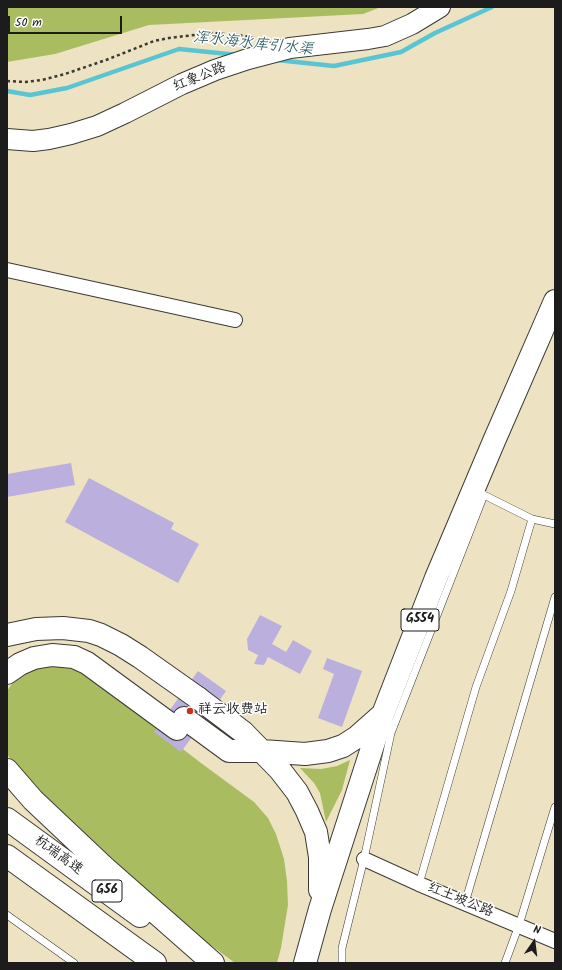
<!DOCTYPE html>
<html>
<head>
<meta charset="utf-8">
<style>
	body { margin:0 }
	#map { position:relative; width:562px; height:970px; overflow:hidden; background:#ede3c3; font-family:Kalam,sans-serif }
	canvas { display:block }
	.frame { position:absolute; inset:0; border:8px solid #1c1c1c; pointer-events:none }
	.north { position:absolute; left:514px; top:922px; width:40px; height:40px; -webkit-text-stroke:3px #fff; paint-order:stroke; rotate:14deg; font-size:11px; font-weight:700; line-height:16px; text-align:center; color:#1c1c1c }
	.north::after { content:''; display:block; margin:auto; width:14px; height:18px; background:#1c1c1c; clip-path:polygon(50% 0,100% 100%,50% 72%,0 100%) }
	.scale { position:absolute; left:8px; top:16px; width:114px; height:18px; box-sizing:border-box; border:2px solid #1c1c1c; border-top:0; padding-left:5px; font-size:12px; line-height:14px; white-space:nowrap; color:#1c1c1c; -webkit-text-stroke:3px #fff; paint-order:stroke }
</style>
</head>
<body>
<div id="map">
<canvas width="562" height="970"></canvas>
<div class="frame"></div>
<div class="north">N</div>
<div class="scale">50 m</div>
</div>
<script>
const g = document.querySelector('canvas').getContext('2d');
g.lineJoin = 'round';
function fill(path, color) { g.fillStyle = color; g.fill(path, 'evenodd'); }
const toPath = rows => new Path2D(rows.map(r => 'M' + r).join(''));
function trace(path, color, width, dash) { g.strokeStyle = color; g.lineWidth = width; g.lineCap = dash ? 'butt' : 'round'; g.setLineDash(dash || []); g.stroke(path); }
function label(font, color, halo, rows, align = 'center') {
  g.font = font + ' Kalam,"LXGW WenKai TC",sans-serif'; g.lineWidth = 3; g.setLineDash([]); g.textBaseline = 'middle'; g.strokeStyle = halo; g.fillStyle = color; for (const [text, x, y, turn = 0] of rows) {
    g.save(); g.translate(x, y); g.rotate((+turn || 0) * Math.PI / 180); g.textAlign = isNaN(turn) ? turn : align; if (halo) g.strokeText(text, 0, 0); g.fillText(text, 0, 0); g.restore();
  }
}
fill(toPath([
	[7,7,381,7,363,14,149,25,55,54,7,62],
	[61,664,74,669,101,686,201,763,254,802,268,818,276,834,284,859,287,881,288,905,281,948,277,963,235,963,180,922,48,798,18,770,11,760,7,754,7,691,15,679,29,669],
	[350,760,342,790,326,822,320,793,314,783,300,768,321,769,337,766]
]), '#a9bd60');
trace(toPath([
	[277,60,334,66,401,52,435,33,492,7],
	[7,91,30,95,67,88,179,49,238,55]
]), '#59c5d2', 4.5);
fill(toPath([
	[71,463,75,485,7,497,7,474],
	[89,478,174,523,171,529,199,544,178,583,65,522],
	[260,615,282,626,272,644,286,652,293,640,312,651,300,674,268,657,264,665,254,664,258,655,248,650,247,639],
	[327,658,362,671,342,727,318,718,334,674,323,669],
	[198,671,226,691,181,752,154,732]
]), '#bbafdd');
const service = toPath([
	[484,495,532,519,555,524],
	[419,884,476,687,511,591,532,519],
	[465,903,555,597],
	[7,915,74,963],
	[342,963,342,948,364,859,391,733,484,495,478,488],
	[505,963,519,925,555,807]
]);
const minor = toPath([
	[7,270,235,320],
	[364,859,419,884,555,941]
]);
const secondary = toPath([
	[7,139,33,141,49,139,71,134,97,126,125,113,182,84,215,70,248,59,290,48,368,39,385,36,412,24,440,7]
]);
const trunk = toPath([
	[198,698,243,732,280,770,297,792,307,811,316,832,320,857,320,890],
	[184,718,229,751,262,751,305,754,328,751,343,746,357,737,383,714],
	[305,963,320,909,383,714,436,578,494,441,555,301]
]);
const motorway = toPath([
	[7,635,36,629,63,628,89,631,101,635,121,645,140,657,198,698],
	[7,673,20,664,34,658,52,655,74,657,87,663,177,729],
	[7,770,33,800,104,867,213,963],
	[7,819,140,916],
	[7,856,155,963]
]);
trace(service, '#3b3a35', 8);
trace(minor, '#3b3a35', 16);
trace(secondary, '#3b3a35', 22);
trace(trunk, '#3b3a35', 24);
trace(motorway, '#3b3a35', 24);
trace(toPath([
	[7,81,25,82,42,80,65,74,106,60,154,41,169,38,211,33,239,35,255,38]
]), '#3b3a35', 2.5, [3, 3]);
trace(service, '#fff', 7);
trace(minor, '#fff', 14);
trace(secondary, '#fff', 20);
trace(trunk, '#fff', 22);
trace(motorway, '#fff', 22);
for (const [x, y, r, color] of [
	[190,711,4,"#c8321e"]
]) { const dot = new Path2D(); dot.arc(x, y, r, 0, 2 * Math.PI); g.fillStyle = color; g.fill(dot); trace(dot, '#fff', 1.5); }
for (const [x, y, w] of [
	[420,620,38],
	[107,891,30]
]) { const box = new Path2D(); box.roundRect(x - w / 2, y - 11, w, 22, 3); g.fillStyle = '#fff'; g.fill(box); trace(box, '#1c1c1c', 1); }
label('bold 13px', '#1c1c1c', null, [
	["G554",420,620],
	["G56",107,891]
]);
label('14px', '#1c1c1c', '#fff', [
	["红象公路",200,78,-22],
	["杭瑞高速",58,856,36],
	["红土坡公路",460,901,22]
]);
label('14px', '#1c1c1c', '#fff', [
	["祥云收费站",198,711]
], 'left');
label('italic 15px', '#346065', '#fff', [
	["浑水海水库引水渠",253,45,6]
]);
</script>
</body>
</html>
